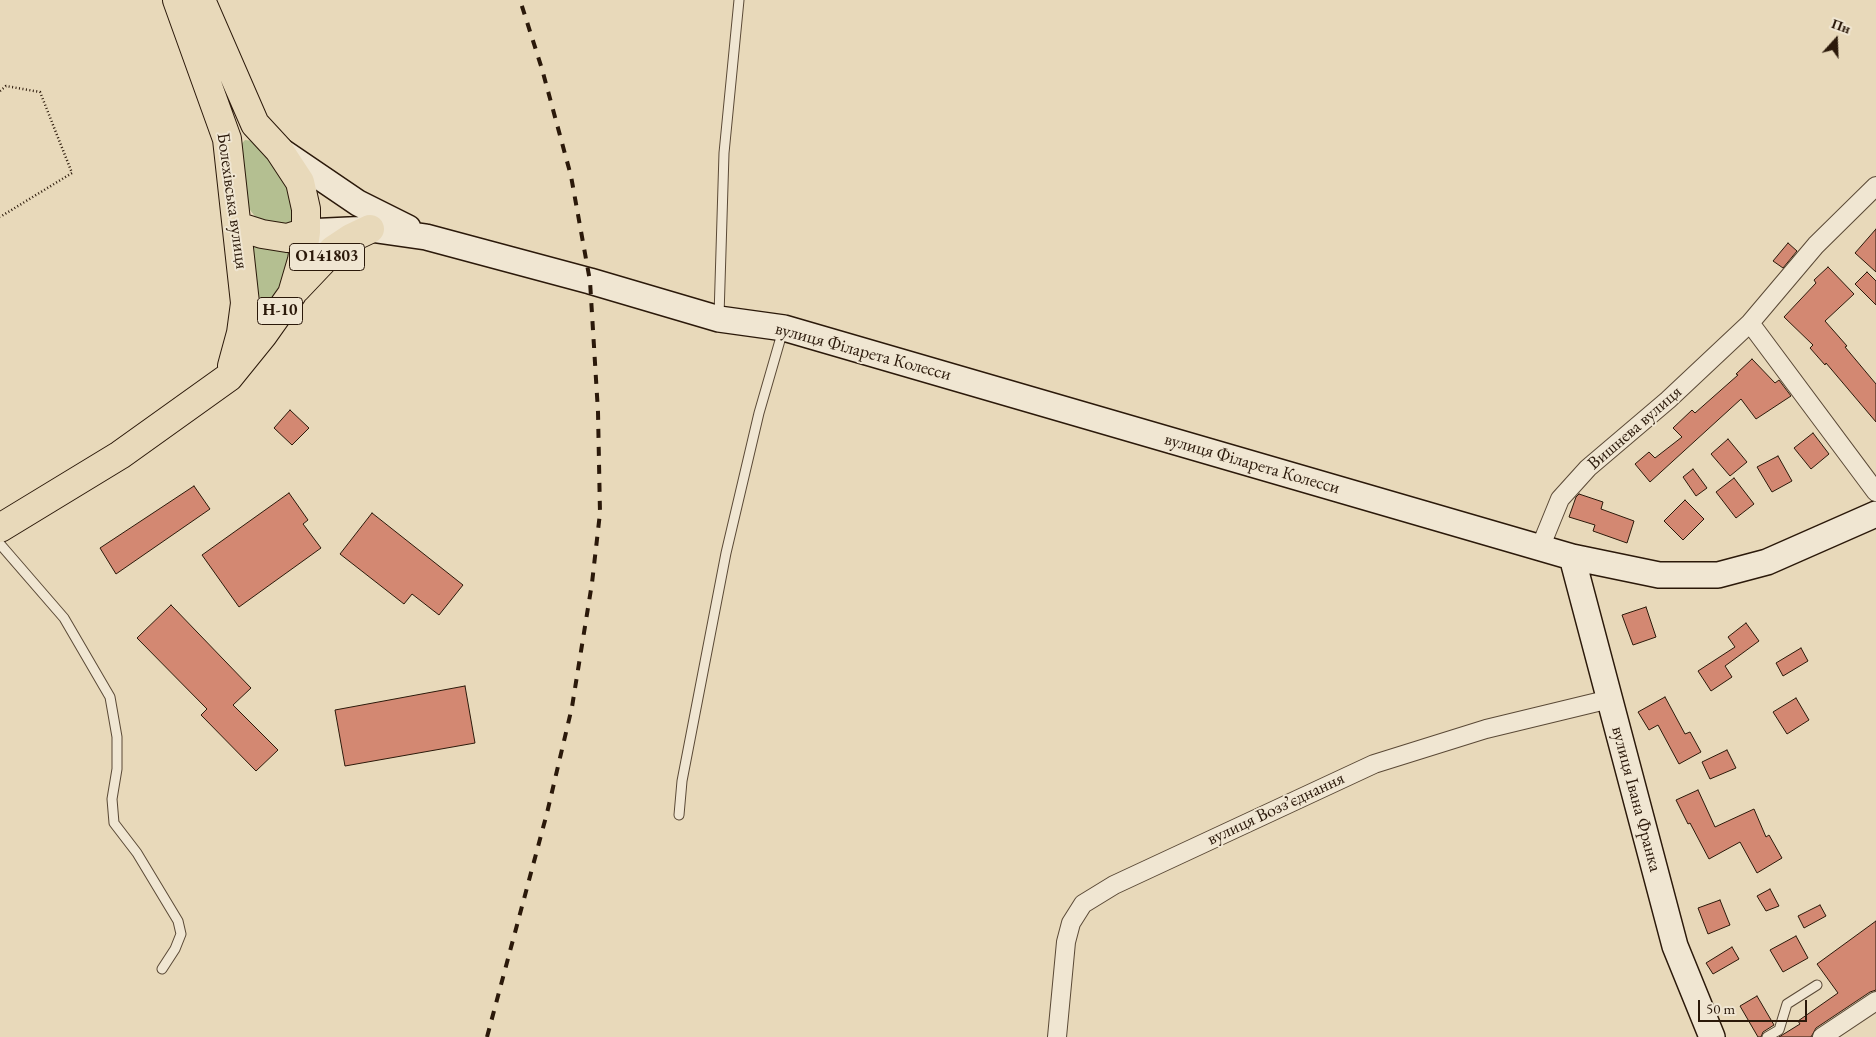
<!DOCTYPE html>
<html>
<head>
<meta charset="utf-8">
<style>
	body { margin:0 }
	#map { position:relative; width:1876px; height:1037px; overflow:hidden; background:#e8d9ba; font-family:"EB Garamond",serif }
	canvas { display:block }
	.north { position:absolute; left:1811px; top:15px; width:50px; height:50px; -webkit-text-stroke:4px #f0e6d2; paint-order:stroke; rotate:20deg; font-size:14px; font-weight:700; line-height:20px; text-align:center; color:#2b190a }
	.north::after { content:''; display:block; margin:auto; width:18px; height:22px; background:#2b190a; clip-path:polygon(50% 0,100% 100%,50% 72%,0 100%) }
	.scale { position:absolute; left:1698px; top:1000px; width:109px; height:22px; box-sizing:border-box; border:2px solid #2b190a; border-top:0; padding-left:6px; font-size:15px; line-height:18px; white-space:nowrap; color:#2b190a; -webkit-text-stroke:4px #f0e6d2; paint-order:stroke }
</style>
</head>
<body>
<div id="map">
<canvas width="1876" height="1037"></canvas>
<div class="north">Пн</div>
<div class="scale">50 m</div>
</div>
<script>
const g = document.querySelector('canvas').getContext('2d');
g.lineJoin = 'round';
function fill(path, color) { g.fillStyle = color; g.fill(path, 'evenodd'); }
const toPath = rows => new Path2D(rows.map(r => 'M' + r).join(''));
function trace(path, color, width, dash) { g.strokeStyle = color; g.lineWidth = width; g.lineCap = dash ? 'butt' : 'round'; g.setLineDash(dash || []); g.stroke(path); }
function label(font, color, halo, rows, align = 'center') {
  g.font = font + ' "EB Garamond",serif'; g.lineWidth = 4; g.setLineDash([]); g.textBaseline = 'middle'; g.strokeStyle = halo; g.fillStyle = color; for (const [text, x, y, turn = 0] of rows) {
    g.save(); g.translate(x, y); g.rotate((+turn || 0) * Math.PI / 180); g.textAlign = isNaN(turn) ? turn : align; if (halo) g.strokeText(text, 0, 0); g.fillText(text, 0, 0); g.restore();
  }
}
fill(toPath([
	[245,140,253,141,281,171,297,206,292,224,284,227,257,219,247,206,238,148],
	[254,244,295,251,284,286,268,307,265,307,261,303,258,294,253,248]
]), '#b4bf91');
const building = toPath([
	[1876,229,1876,272,1855,253,1876,229],
	[1788,243,1797,251,1783,268,1773,261,1788,243],
	[1828,267,1854,294,1825,321,1847,346,1845,347,1876,384,1876,422,1826,363,1825,365,1810,348,1813,345,1784,317,1816,283,1814,280,1828,267],
	[1867,272,1876,281,1876,305,1855,284,1867,272],
	[1752,359,1775,383,1779,380,1791,396,1756,419,1741,399,1650,482,1635,464,1649,452,1655,458,1682,437,1673,428,1692,410,1695,413,1738,375,1736,374,1752,359],
	[290,410,309,428,292,445,274,428,290,410],
	[1813,433,1829,454,1811,469,1794,448,1813,433],
	[1728,439,1747,462,1730,476,1711,454,1728,439],
	[1778,456,1792,481,1772,492,1757,467,1778,456],
	[1693,469,1707,488,1696,496,1683,477,1693,469],
	[1734,478,1754,504,1736,518,1716,492,1734,478],
	[194,486,210,509,116,574,100,548,194,486],
	[289,493,308,520,303,524,321,548,239,607,202,555,289,493],
	[1579,494,1603,502,1601,509,1634,521,1627,543,1593,531,1595,525,1569,517,1576,497,1579,494],
	[1685,500,1704,519,1683,540,1664,521,1685,500],
	[372,513,463,585,439,615,412,594,404,604,340,554,372,513],
	[171,605,251,688,233,705,278,750,256,771,201,715,207,709,137,638,171,605],
	[1646,607,1656,637,1633,645,1622,615,1646,607],
	[1746,623,1759,641,1725,666,1732,677,1711,691,1698,671,1735,647,1728,637,1746,623],
	[1801,648,1808,661,1783,676,1776,663,1801,648],
	[465,686,475,743,345,766,335,710,465,686],
	[1665,697,1685,734,1690,732,1701,752,1679,764,1658,725,1649,730,1638,712,1665,697],
	[1796,698,1809,720,1787,734,1773,712,1796,698],
	[1727,750,1736,768,1710,779,1702,762,1727,750],
	[1698,790,1715,827,1754,809,1766,837,1769,835,1782,858,1757,873,1740,842,1709,859,1690,823,1688,824,1676,800,1698,790],
	[1770,889,1779,906,1766,911,1757,896,1770,889],
	[1720,900,1730,925,1708,934,1698,908,1720,900],
	[1820,905,1826,916,1804,928,1798,916,1820,905],
	[1876,921,1876,990,1870,992,1816,1028,1811,1037,1779,1037,1800,1024,1798,1021,1838,993,1817,964,1876,921],
	[1796,936,1808,958,1783,972,1770,950,1796,936],
	[1732,947,1739,959,1713,974,1706,963,1732,947],
	[1757,996,1774,1025,1763,1032,1761,1037,1758,1037,1740,1006,1757,996]
]);
fill(building, '#d38872');
trace(building, '#2b190a', 1);
const lane = toPath([
	[719,316,724,153,739,0],
	[0,544,64,618,110,697,117,737,117,769,112,799,114,823,137,853,178,921,181,934,175,949,162,969],
	[679,815,682,781,726,553,759,413,783,330],
	[1767,1037,1779,1030,1787,1004,1817,985]
]);
const street = toPath([
	[1750,323,1876,492],
	[1540,548,1560,499,1588,468,1668,400,1750,323,1816,245,1876,186],
	[1057,1037,1066,942,1071,923,1083,904,1114,885,1374,764,1486,729,1610,699],
	[1822,1037,1876,1001]
]);
const secondary = toPath([
	[280,150,358,203,408,228],
	[306,232,370,229,426,237,590,281,719,319,784,328,1572,557,1659,575,1718,575,1767,562,1876,514],
	[1572,557,1675,946,1712,1037]
]);
const primary = toPath([
	[177,0,227,139,245,303,241,333,232,366],
	[237,226,262,234,287,238,306,232],
	[296,289,333,250,351,238,370,229],
	[0,528,120,455,229,377,263,335,292,294,302,260,306,232,306,209,300,182,279,150,255,124,201,0]
]);
trace(lane, '#5a4936', 11);
trace(street, '#5a4936', 20);
trace(secondary, '#2b190a', 28);
trace(primary, '#2b190a', 30);
trace(toPath([
	[0,91,6,86,40,92,72,173,0,217]
]), '#2b190a', 2.5, [1, 2.5]);
trace(lane, '#f0e6d2', 9);
trace(street, '#f0e6d2', 18);
trace(secondary, '#f0e6d2', 25);
trace(primary, '#e8d9ba', 28);
trace(toPath([
	[487,1037,547,813,572,707,592,583,600,513,598,412,590,281,571,176,542,69,520,0]
]), '#2b190a', 4, [9, 9]);
for (const [x, y, w] of [
	[327,257,75],
	[280,311,45]
]) { const box = new Path2D(); box.roundRect(x - w / 2, y - 13.5, w, 27, 4); g.fillStyle = '#f0e6d2'; g.fill(box); trace(box, '#2b190a', 1); }
label('bold 16px', '#2b190a', null, [
	["О141803",327,257],
	["Н-10",280,311]
]);
label('18px', '#2b190a', '#f0e6d2', [
	["Болехівська вулиця",232,201,82],
	["вулиця Філарета Колесси",863,352,15],
	["Вишнева вулиця",1635,428,-41],
	["вулиця Філарета Колесси",1252,464,16],
	["вулиця Івана Франка",1636,799,75],
	["вулиця Воззʼєднання",1276,809,-25]
]);
</script>
</body>
</html>
